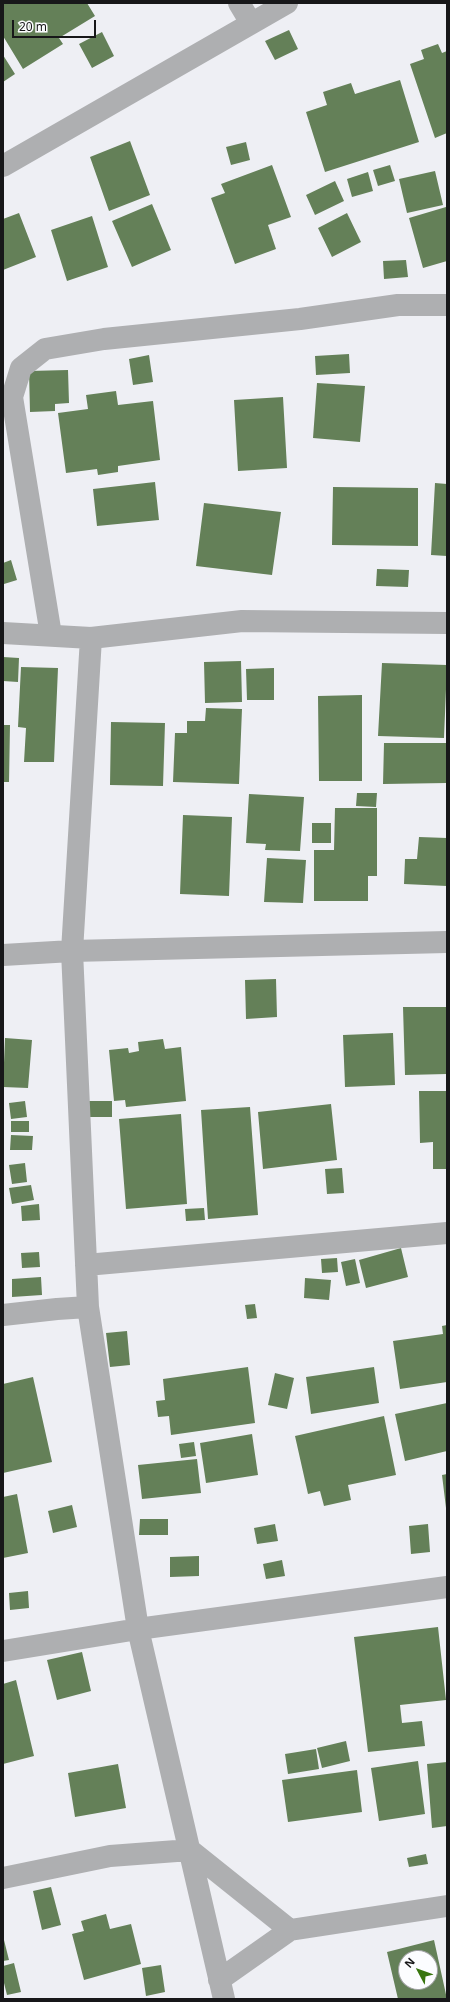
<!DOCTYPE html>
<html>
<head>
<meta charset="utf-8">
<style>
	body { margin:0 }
	#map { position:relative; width:450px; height:2002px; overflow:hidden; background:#eeeff4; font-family:"Noto Sans",sans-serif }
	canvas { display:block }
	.frame { position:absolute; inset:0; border:4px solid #171719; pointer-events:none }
	.north { position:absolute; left:398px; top:1950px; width:40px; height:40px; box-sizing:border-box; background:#fcfdff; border:1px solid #a0a1a3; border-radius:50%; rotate:311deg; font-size:11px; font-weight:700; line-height:16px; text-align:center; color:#171719 }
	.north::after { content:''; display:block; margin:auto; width:14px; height:18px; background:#38750e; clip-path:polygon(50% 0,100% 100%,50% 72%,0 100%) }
	.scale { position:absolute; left:12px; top:20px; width:84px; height:18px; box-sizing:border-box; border:2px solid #171719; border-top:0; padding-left:5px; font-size:12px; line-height:14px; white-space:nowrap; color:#171719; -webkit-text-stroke:3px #fcfdff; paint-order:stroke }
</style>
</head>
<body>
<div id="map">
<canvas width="450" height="2002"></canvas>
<div class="frame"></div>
<div class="north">N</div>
<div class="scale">20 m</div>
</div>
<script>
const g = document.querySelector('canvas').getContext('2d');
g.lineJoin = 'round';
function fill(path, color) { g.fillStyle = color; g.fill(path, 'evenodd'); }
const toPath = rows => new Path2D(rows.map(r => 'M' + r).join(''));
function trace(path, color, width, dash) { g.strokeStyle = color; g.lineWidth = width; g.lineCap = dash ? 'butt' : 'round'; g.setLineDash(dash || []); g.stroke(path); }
fill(toPath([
	[3,3,87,3,95,16,59,38,63,44,23,69,3,36],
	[289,30,298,49,275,60,265,41],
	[102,32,114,56,92,68,79,44],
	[438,44,442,53,447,51,447,133,435,138,410,64,424,59,421,50],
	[3,55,15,74,3,82],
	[400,80,419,142,325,172,306,112,327,105,323,92,351,83,355,94],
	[130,141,150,195,109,211,90,157],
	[246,142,250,160,231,165,226,147],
	[272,165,291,217,268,225,276,249,235,264,211,198,225,193,221,184],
	[390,165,395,181,378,186,373,170],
	[435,171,443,205,407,213,399,179],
	[368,172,373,191,352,197,347,179],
	[335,181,344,201,315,215,306,195],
	[152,204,171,250,132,267,112,221],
	[446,207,447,261,423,268,409,218],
	[19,213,36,257,3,270,3,219],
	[347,213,361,242,332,257,318,228],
	[92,216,108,267,67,281,51,230],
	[406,260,408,277,384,279,383,261],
	[349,354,350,373,316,375,315,356],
	[149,355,153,382,133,385,129,359],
	[68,370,69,403,55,404,55,411,30,412,29,371],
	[317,383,365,386,360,442,313,438],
	[116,391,118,405,153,401,160,460,118,466,118,472,98,475,97,469,66,473,58,413,88,409,86,395],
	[283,397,287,468,238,471,234,400],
	[155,482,159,520,97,526,93,489],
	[435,483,447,484,447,556,431,555],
	[333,487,418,488,418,546,332,545],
	[204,503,281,512,272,575,196,566],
	[11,560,17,580,4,584,3,563],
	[377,569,409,570,408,587,376,586],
	[3,657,19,658,18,682,3,681],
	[241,661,242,702,205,703,204,662],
	[382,663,447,665,444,738,378,736],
	[21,667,58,668,54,762,24,762,26,728,18,727],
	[274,668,274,700,247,700,246,669],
	[362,695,362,781,319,781,318,696],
	[206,708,242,709,239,784,173,782,175,733,187,733,187,721,205,721],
	[111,722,165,723,163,786,110,785],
	[3,725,10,725,9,782,3,782],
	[384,743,447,743,447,783,383,784],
	[357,793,377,793,376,807,356,806],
	[249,794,304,797,300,851,265,850,266,844,246,843],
	[335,808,377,808,377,876,368,876,368,901,314,901,314,850,334,850],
	[183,815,232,817,229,896,180,894],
	[312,823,331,823,331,843,312,843],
	[419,837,447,838,447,886,404,884,405,859,417,859],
	[267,858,306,860,303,903,264,902],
	[276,979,277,1017,246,1019,245,980],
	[403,1007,447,1007,447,1074,405,1075],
	[393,1033,395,1085,345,1087,343,1035],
	[5,1038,32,1040,28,1088,3,1087],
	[163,1039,165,1049,181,1047,186,1101,126,1107,125,1100,114,1101,109,1050,128,1048,129,1053,139,1051,138,1042],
	[419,1091,447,1091,447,1169,433,1169,433,1142,420,1143],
	[25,1101,27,1117,11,1119,9,1103],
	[83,1101,112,1101,112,1117,83,1117],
	[331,1104,337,1160,263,1169,258,1112],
	[250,1107,258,1215,208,1219,201,1110],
	[181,1114,187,1204,126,1209,119,1119],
	[11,1121,29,1121,29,1132,11,1132],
	[11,1135,33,1136,32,1150,10,1150],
	[25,1163,27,1182,12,1184,9,1165],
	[342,1168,344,1193,327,1194,325,1169],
	[31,1185,34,1200,12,1204,9,1188],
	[39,1204,40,1220,22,1221,21,1206],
	[204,1208,205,1220,186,1221,185,1209],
	[401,1248,408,1277,366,1288,359,1260],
	[39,1252,40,1267,22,1268,21,1253],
	[337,1258,338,1272,322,1273,321,1259],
	[355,1259,360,1283,346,1286,341,1262],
	[41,1277,42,1295,12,1297,12,1279],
	[305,1278,331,1280,329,1300,304,1298],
	[255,1304,257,1318,247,1319,245,1305],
	[447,1325,447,1382,400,1389,393,1341,443,1334,442,1326],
	[127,1331,130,1365,110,1367,106,1333],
	[248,1367,255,1423,171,1435,169,1416,158,1417,156,1401,165,1400,163,1379],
	[374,1367,379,1403,311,1414,306,1377],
	[275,1373,294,1378,287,1409,268,1405],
	[33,1377,52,1462,3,1473,3,1384],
	[447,1403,447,1451,405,1461,395,1414],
	[384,1416,396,1475,348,1485,351,1500,324,1506,320,1491,308,1494,295,1436],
	[252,1434,258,1475,206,1483,200,1443],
	[194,1442,196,1456,181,1458,179,1444],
	[197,1459,201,1493,142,1499,138,1465],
	[447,1474,447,1508,446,1508,442,1475],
	[17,1494,28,1553,3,1558,3,1497],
	[72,1505,77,1527,53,1533,48,1511],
	[140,1519,168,1519,168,1535,139,1535],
	[275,1524,278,1541,257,1544,254,1528],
	[428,1524,430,1552,411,1554,409,1526],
	[199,1556,199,1576,170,1577,170,1557],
	[282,1560,285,1576,266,1579,263,1564],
	[28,1591,29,1608,10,1610,9,1593],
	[438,1627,446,1700,400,1705,402,1723,422,1721,425,1746,368,1752,354,1637],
	[82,1652,91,1691,57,1700,47,1660],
	[16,1680,34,1756,3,1764,3,1684],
	[346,1741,350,1761,322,1768,317,1748],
	[316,1749,319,1769,288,1774,285,1754],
	[418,1761,425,1814,379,1821,371,1768],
	[447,1762,447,1826,432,1828,427,1764],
	[118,1764,126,1808,75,1817,68,1773],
	[357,1770,362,1812,288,1822,282,1780],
	[426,1854,428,1864,409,1867,407,1858],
	[51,1887,61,1925,42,1930,33,1891],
	[106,1914,110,1929,131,1924,141,1964,84,1980,72,1934,84,1931,81,1921],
	[3,1936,9,1960,3,1961],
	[434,1940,447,1999,398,1999,387,1952],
	[406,1958,430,1958,430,1982,406,1982],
	[14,1963,21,1992,7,1995,3,1979,3,1966],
	[161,1965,165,1992,146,1996,142,1968]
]), '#648058');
trace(toPath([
	[239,3,251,23],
	[3,166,287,3],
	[3,633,91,638,242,621,447,623],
	[51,635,12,397,21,368,45,349,104,339,300,319,398,305,447,305],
	[91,638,72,951,88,1307,138,1629,224,1999],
	[3,955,72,951,447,942],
	[86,1265,447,1233],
	[3,1315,57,1309,88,1307],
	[3,1651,138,1629,447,1587],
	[3,1878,110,1856,190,1850,290,1930],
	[219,1980,290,1930,447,1906]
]), '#aeafb1', 22);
</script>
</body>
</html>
